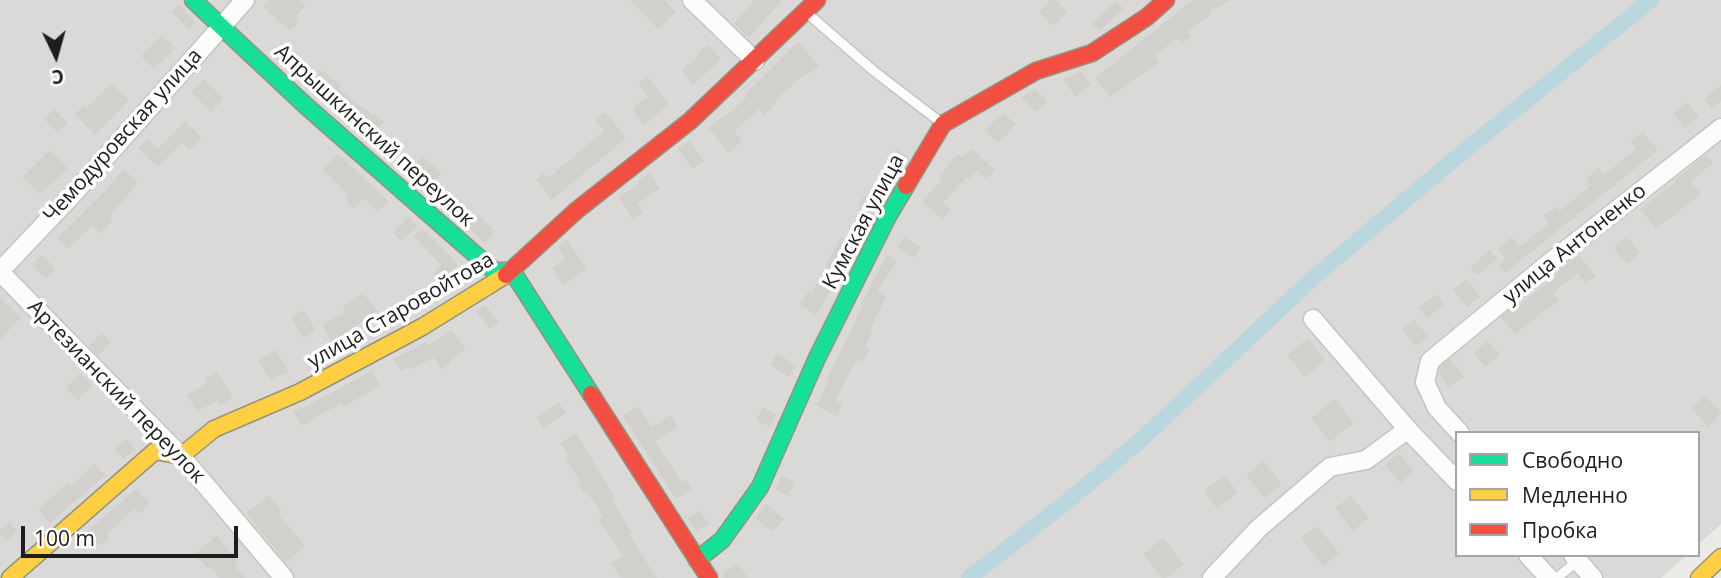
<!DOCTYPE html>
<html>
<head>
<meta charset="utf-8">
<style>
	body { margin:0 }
	#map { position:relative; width:1721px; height:578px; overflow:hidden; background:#ebeae6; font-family:"Open Sans",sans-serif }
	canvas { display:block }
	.legend { position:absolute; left:1455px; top:431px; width:245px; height:126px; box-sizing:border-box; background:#fff; border:2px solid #a5a5a5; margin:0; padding:9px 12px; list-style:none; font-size:21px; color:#1d1d1d }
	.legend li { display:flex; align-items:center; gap:14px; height:35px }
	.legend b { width:35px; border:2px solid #a5a5a5 }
	.north { position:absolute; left:21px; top:21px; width:70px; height:70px; -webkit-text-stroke:5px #fff; paint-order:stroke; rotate:175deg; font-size:19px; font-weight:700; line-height:28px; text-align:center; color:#1d1d1d }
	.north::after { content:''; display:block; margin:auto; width:24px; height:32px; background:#1d1d1d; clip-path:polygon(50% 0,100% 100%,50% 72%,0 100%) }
	.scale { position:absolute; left:21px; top:526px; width:217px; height:32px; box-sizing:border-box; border:4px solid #1d1d1d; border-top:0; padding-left:9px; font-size:21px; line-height:24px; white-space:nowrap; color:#1d1d1d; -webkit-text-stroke:5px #fff; paint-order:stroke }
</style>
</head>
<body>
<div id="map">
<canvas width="1721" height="578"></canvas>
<ul class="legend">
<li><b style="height:9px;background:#16e098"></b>Свободно</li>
<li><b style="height:9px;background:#ffcf43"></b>Медленно</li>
<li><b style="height:9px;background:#f24e42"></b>Пробка</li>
</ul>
<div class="north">С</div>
<div class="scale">100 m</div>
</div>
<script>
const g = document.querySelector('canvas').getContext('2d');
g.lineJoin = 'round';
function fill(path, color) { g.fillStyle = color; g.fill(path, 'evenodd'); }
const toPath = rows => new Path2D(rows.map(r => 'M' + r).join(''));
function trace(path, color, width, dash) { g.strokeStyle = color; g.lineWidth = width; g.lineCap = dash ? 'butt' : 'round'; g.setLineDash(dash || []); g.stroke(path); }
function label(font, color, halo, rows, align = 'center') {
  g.font = font + ' "Open Sans",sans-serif'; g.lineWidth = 7; g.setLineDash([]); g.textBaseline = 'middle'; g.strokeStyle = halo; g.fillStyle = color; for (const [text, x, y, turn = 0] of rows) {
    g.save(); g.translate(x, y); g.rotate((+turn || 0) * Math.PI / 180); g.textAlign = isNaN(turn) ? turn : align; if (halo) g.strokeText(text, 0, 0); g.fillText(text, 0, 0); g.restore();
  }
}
fill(toPath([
	[0,0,1721,0,1721,524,1698,545,1698,433,1457,433,1457,555,1687,555,1661,578,0,578]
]), '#dad9d7');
trace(toPath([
	[969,578,1064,504,1142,439,1313,278,1464,151,1651,0]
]), '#bad6de', 16);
fill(toPath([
	[270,0,300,0,306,5,295,17,299,21,290,31,263,7],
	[630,0,665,0,676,12,658,29],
	[754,0,782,0,749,38,734,24],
	[1051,0,1055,0,1067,12,1053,26,1039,12],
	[1193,0,1231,0,1210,11,1211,14,1188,31,1191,36,1182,43,1178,38,1155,55,1160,62,1110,97,1095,78],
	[1116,1,1124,9,1099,31,1092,24],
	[179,4,195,23,189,29,171,11],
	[162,35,175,48,154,69,141,56],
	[798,42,819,66,810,74,808,72,774,101,776,104,764,115,759,109,734,131,742,141,728,153,709,128,733,110,747,96,745,94],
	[708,44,721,59,693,85,681,70,699,56,697,53],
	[322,70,342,86,339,89,373,116,375,114,384,121,368,140,308,87],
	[1081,72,1091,85,1076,97,1063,79],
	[647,76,669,104,644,125,632,109,648,96,638,84],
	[204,79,224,99,211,112,191,92],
	[111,83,129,101,95,135,75,114,84,105,87,108],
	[1721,85,1721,101,1712,109,1704,99],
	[1035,89,1048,101,1037,112,1021,98],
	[1687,102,1699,117,1685,128,1673,114],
	[54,109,68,123,58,133,44,119],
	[605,112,626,138,552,200,536,180,544,173,548,178,604,131,595,120],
	[1003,113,1016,124,999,143,984,130],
	[185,121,202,138,189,150,182,143,158,167,138,148,147,139,158,149],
	[1643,132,1658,150,1505,273,1499,265,1506,259,1498,249,1512,237,1520,247,1549,223,1544,216,1556,207,1560,211,1591,185,1586,179,1599,168,1604,175,1636,149,1630,142],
	[689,141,704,161,693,169,678,149],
	[971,148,995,170,987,179,977,170,969,179,967,177,943,203,951,209,942,219,922,202,942,179,939,176,958,154,962,158],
	[896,149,907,156,872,215,858,205,864,196,871,200,890,170,885,166],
	[50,150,68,169,40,194,22,177],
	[338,154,389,202,378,212,364,198,353,208,345,199,349,195,323,170],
	[1705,155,1713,163,1690,182,1701,194,1656,229,1640,209,1676,182,1675,180],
	[422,157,442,173,428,189,408,173],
	[124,169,138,183,109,217,113,221,101,233,92,225,69,249,57,238,103,193],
	[650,173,660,189,637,204,643,213,633,220,619,197,639,184,637,182],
	[478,215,495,232,484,242,467,225],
	[409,217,418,226,401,241,393,232],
	[422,228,458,265,440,282,433,273,441,265,414,236],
	[841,237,856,246,816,315,800,304,808,292,811,294,827,268,825,267],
	[904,237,921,248,914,258,897,247],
	[1627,237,1640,253,1627,264,1614,248],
	[567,240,587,270,563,285,552,268,565,259,558,248],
	[1490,250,1497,259,1477,275,1470,267],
	[42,255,56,269,46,279,32,265],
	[887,255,897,262,877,291,886,296,869,332,872,333,865,346,870,349,863,362,857,359,835,401,842,405,837,416,816,405,829,382,826,380,863,305,861,304],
	[1579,256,1596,276,1586,284,1577,273,1553,293,1559,300,1515,334,1501,317,1516,305,1517,307,1556,276,1555,273],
	[1466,279,1480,296,1467,307,1453,290],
	[363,293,377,311,347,332,350,339,335,348,322,325,345,312,342,308],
	[1436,294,1444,305,1427,318,1419,308],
	[0,298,21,317,0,340],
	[485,305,499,322,490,329,476,311],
	[304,310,316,331,303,338,291,317],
	[1414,320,1428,336,1416,346,1402,329],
	[451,330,466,349,450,361,451,363,441,369,433,357,412,370,410,366,401,371,393,359,426,342,429,346],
	[101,333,111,342,98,356,89,346],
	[1308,338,1325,360,1305,377,1287,355],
	[1488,341,1500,355,1485,367,1473,352],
	[276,350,288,371,271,381,258,360],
	[778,353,796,366,788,377,770,364],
	[1450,359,1464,376,1449,388,1439,374,1440,367],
	[217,371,233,398,220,405,217,400,197,412,187,395,207,383,205,378],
	[371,371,380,385,344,407,341,403,302,426,293,411,306,407],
	[80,373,92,385,78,400,66,389],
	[1705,396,1721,413,1708,427,1691,408],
	[1335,399,1354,423,1330,442,1311,418],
	[559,403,566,413,543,428,536,417],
	[638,406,652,427,670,415,678,426,655,441,682,482,686,480,692,489,676,499,623,416],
	[763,407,776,414,770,427,756,420],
	[576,433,615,498,612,500,632,533,629,535,657,578,621,578,611,563,623,556,598,519,603,516,587,492,585,494,578,484,581,483,565,458,569,456,560,443],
	[126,439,135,449,123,459,115,449],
	[1399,453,1414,472,1400,483,1385,465],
	[1263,461,1282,484,1265,498,1246,475],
	[94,464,105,475,50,523,38,509,68,483,71,486],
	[782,475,795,482,788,495,776,489],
	[1224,475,1238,492,1217,509,1204,491],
	[136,489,150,504,139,514,134,509,107,534,110,537,99,546,86,532],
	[269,495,282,511,278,514,305,546,286,562,246,513],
	[1351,496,1369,518,1353,531,1335,508],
	[766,504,784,519,772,532,756,518],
	[700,511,709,524,697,532,688,518],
	[9,522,17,531,6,541,0,535,0,530],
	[1317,526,1339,553,1323,566,1301,538],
	[217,535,238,563,234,566,245,578,220,578,210,566,207,568,195,554],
	[1163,538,1184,564,1166,578,1162,578,1143,554],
	[738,563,748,578,724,578,722,573]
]), '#d2d0cd');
const lane = toPath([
	[807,13,875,72,943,124],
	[1557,578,1577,561]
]);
const street = toPath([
	[692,0,755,61],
	[0,271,75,192,245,0],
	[0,272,181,456,284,578],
	[1313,319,1411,433,1457,481],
	[1460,433,1437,408,1425,382,1430,361,1548,264,1721,128],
	[1528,555,1549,578],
	[1573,555,1593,578],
	[1212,578,1259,528,1330,467,1366,460,1408,429]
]);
const fast = toPath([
	[193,0,305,105,494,271,512,271,591,394],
	[697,560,722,540,760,487,817,358,888,216,906,186]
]);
const slow = toPath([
	[10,578,155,451,181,456,214,429,300,392,422,327,506,275],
	[1699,578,1721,557]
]);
const jam = toPath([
	[906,186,943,124,1036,71,1092,53,1147,17,1166,0],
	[506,275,577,210,690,121,817,0],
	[591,394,709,578]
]);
trace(lane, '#c4c4c2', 12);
trace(street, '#c4c4c2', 21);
trace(fast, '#92947f', 19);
trace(slow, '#92947f', 19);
trace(jam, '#92947f', 19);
trace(lane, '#fcfcfb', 9);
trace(street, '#fcfcfb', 18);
trace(fast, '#16e098', 16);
trace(slow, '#ffcf43', 16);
trace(jam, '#f24e42', 16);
label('21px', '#1d1d1d', '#fff', [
	["Чемодуровская улица",123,136,-48],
	["Апрышкинский переулок",374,136,42],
	["Кумская улица",864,222,-62],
	["улица Антоненко",1575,244,-39],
	["улица Старовойтова",401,311,-30],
	["Артезианский переулок",116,392,46]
]);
</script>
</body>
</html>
